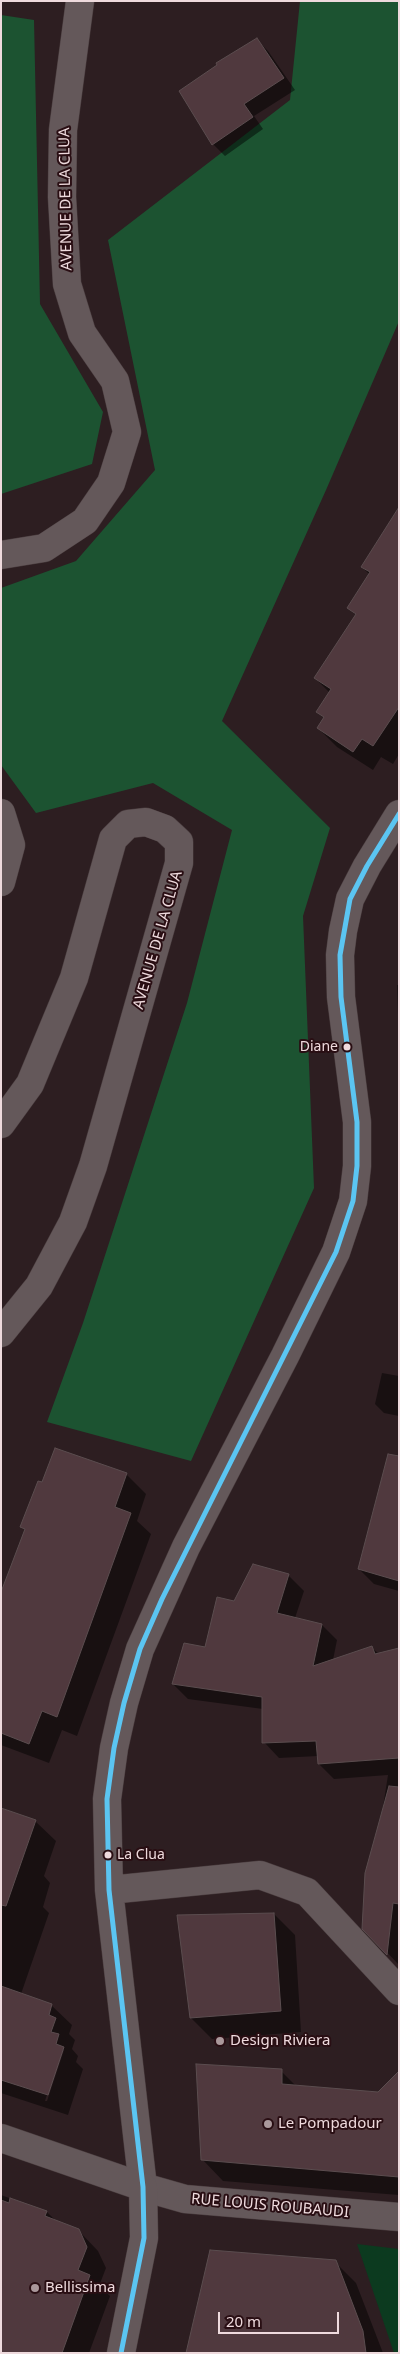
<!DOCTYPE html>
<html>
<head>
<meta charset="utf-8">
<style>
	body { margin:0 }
	#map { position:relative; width:400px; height:2354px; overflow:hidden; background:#2d1e21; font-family:"Noto Sans",sans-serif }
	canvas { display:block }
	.frame { position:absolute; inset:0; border:2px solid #eedadd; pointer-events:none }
	.scale { position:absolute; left:218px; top:2312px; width:121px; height:22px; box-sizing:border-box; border:2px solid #eedadd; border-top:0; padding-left:6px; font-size:15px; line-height:18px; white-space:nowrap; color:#eedadd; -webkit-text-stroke:4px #290e13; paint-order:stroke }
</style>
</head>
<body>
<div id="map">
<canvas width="400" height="2354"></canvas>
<div class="frame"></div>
<div class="scale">20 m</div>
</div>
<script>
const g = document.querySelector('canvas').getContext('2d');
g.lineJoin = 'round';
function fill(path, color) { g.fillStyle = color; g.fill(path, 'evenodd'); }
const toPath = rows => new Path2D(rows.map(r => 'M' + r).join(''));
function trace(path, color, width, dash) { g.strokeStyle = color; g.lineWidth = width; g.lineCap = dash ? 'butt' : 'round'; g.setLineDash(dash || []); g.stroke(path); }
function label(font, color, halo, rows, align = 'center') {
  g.font = font + ' "Noto Sans",sans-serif'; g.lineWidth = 4; g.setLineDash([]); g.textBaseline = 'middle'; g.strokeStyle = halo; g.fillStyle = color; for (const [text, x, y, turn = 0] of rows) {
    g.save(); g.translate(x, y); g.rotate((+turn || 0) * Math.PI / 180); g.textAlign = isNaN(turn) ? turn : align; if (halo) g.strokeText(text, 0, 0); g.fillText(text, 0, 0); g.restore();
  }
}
fill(toPath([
	[357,2244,399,2249,399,2353,394,2353]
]), '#0c3a1f');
fill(toPath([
	[300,1,399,1,399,321,326,490,222,721,330,828,303,916,314,1188,191,1461,47,1422,83,1323,187,1003,232,830,153,783,36,813,1,765,1,588,76,561,155,470,108,240,290,100],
	[1,15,34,20,40,304,103,412,92,464,1,494]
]), '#1c5331');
fill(toPath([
	[256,39,268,51,295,90,254,116,263,129,225,156,213,144],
	[399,536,399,754,393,764,381,757,373,770,337,747,318,728,325,718,318,712,330,693,315,678,356,615,348,608,370,575,362,567],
	[397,985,399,985,399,1015,398,1014],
	[382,1373,399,1376,399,1416,384,1413,375,1404],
	[126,1474,146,1494,137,1521,151,1534,77,1736,62,1730,49,1763,1,1745,1,1596,26,1531,22,1527,43,1484],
	[399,1493,399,1591,374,1584,359,1569],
	[288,1575,304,1591,295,1618,322,1625,337,1640,333,1660,371,1647,379,1654,399,1658,399,1965,364,1928,388,1775,334,1779,319,1764,318,1756,279,1758,264,1742,263,1709,188,1699,173,1684,205,1648,235,1603],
	[1,1809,35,1821,56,1841,44,1876,50,1883,43,1907,49,1913,21,1994,51,2005,72,2025,69,2034,75,2040,72,2049,78,2056,76,2062,83,2069,68,2115,1,2093],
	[61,2050,64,2050,47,2101,45,2101],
	[274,1914,295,1935,301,2032,212,2039,191,2018],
	[281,2071,297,2087,378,2093,399,2082,399,2195,223,2181,202,2159],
	[1,2195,47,2212,57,2222,78,2230,98,2251,106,2268,99,2286,110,2296,89,2353,1,2353],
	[335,2262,356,2283,383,2353,187,2353]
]), '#0007');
const building = toPath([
	[257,38,284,78,244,104,253,117,212,145,179,91,217,65,216,63,257,38],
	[399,507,399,707,373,746,362,739,353,752,317,728,324,717,316,712,331,689,314,678,356,614,347,608,370,572,361,567,399,507],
	[55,1448,127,1473,115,1507,131,1513,57,1717,42,1711,29,1744,1,1733,1,1592,25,1529,20,1527,38,1481,42,1482,55,1448],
	[388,1454,399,1456,399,1581,358,1569,388,1454],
	[253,1564,289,1574,277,1613,322,1624,313,1666,372,1646,375,1654,399,1648,399,1758,318,1764,316,1741,262,1743,262,1697,172,1684,184,1643,205,1647,217,1597,234,1601,253,1564],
	[389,1786,399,1787,399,1904,393,1903,387,1955,362,1929,365,1873,389,1786],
	[1,1808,36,1820,6,1906,1,1905,1,1808],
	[274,1913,281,2011,190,2018,177,1915,274,1913],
	[1,1986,52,2004,49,2015,56,2018,51,2032,59,2034,56,2044,64,2047,48,2095,1,2080,1,1986],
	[196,2064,282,2069,282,2084,378,2092,399,2071,399,2177,201,2160,196,2064],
	[10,2198,47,2211,45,2216,79,2229,87,2247,78,2270,90,2275,62,2353,1,2353,1,2200,9,2203,10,2198],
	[210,2250,336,2260,363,2331,366,2353,186,2353,210,2250]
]);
fill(building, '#50393e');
trace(building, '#5b4d4f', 1);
const minor = toPath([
	[399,814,367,866,350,899,343,931,340,955,341,997,357,1122,357,1166,353,1201,336,1252,285,1356,186,1547,140,1649,124,1703,114,1748,107,1799,109,1890,143,2187,185,2199,399,2217],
	[109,1890,260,1875,307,1892,399,1991]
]);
const tertiary = toPath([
	[1,555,44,548,85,521,111,483,127,432,115,381,82,333,67,284,62,197,63,130,80,1],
	[1,813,11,845,1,882],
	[1,1124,30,1084,74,978,113,839,128,824,146,822,165,829,179,842,179,863,93,1166,73,1222,39,1286,1,1333],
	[1,2138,143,2187,144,2238,121,2353]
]);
trace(minor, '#483b3d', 29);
trace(tertiary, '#483b3d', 29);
trace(minor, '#64585a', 28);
trace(tertiary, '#64585a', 28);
trace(toPath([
	[121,2353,144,2238,143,2187,109,1890,107,1799,114,1748,124,1703,140,1649,162,1599,336,1252,353,1201,357,1166,357,1122,341,997,340,955,350,899,367,866,399,814]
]), '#5bc5f2', 5);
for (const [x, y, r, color] of [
	[347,1047,4.5,"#eedadd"],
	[108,1855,4.5,"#eedadd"],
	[220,2041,5,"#aa989b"],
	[268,2124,5,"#aa989b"],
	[35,2288,5,"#aa989b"]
]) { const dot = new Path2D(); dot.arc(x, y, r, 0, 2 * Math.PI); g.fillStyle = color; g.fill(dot); trace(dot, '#290e13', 2); }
label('14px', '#eedadd', '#290e13', [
	["Diane",338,1047],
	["La Clua",117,1855,"left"]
], 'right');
label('15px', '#eedadd', '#290e13', [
	["AVENUE DE LA CLUA",66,199,-91],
	["AVENUE DE LA CLUA",158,940,-74],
	["RUE LOUIS ROUBAUDI",270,2206,5]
]);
label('15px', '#eedadd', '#290e13', [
	["Design Riviera",230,2041],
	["Le Pompadour",278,2124],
	["Bellissima",45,2288]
], 'left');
</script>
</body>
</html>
